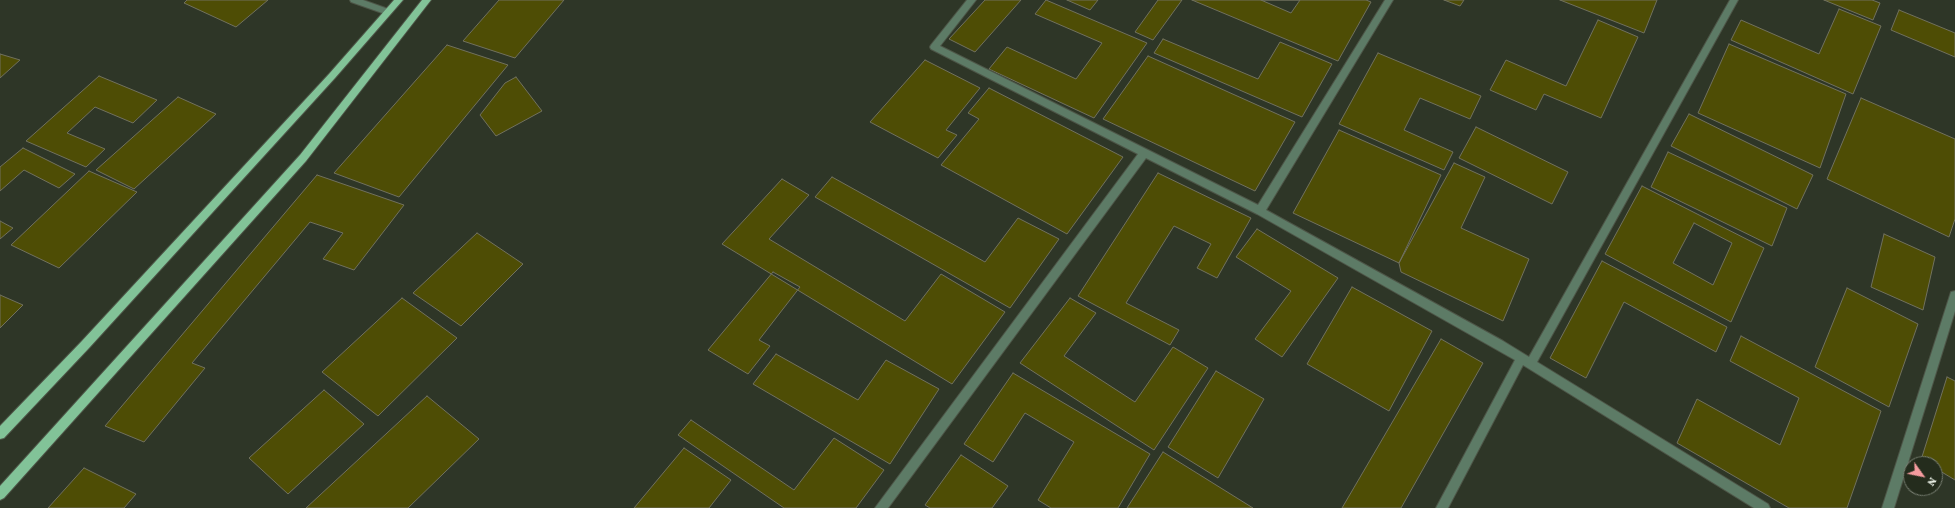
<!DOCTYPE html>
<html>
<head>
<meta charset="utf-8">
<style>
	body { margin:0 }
	#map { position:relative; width:1955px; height:508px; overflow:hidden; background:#2e3627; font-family:"Crimson Pro",serif }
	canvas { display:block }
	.north { position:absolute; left:1903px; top:456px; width:40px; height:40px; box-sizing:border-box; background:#242c1d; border:1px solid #767d70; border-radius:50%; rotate:123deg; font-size:11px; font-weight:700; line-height:16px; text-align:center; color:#f1f7ed }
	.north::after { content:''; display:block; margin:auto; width:14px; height:18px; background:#f49b9f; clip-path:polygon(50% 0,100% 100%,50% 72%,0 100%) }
</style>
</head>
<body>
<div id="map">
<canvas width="1955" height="508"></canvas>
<div class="north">N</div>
</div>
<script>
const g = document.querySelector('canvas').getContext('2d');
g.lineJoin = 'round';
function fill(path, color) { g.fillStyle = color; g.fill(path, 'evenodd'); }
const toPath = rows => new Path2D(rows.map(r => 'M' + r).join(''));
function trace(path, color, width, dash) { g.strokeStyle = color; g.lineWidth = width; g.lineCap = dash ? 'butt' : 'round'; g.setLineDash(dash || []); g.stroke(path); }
const building = toPath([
	[187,0,268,0,236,27,184,3,187,0],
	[499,0,564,0,515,58,463,41,499,0],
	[985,0,1021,0,975,52,949,39,985,0],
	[1046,0,1147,43,1094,118,989,69,1007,47,1076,79,1102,43,1035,14,1046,0],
	[1067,0,1098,0,1090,10,1067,0],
	[1158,0,1182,0,1153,40,1135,32,1158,0],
	[1192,0,1366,0,1371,2,1338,61,1192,0],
	[1261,0,1300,0,1291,13,1261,0],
	[1444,0,1464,0,1460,6,1444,0],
	[1560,0,1657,0,1644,33,1560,0],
	[1824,0,1872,0,1880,3,1873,20,1824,0],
	[1839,9,1881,26,1853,94,1731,40,1741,20,1819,54,1839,9],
	[1899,10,1955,33,1955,57,1891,30,1899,10],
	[1598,20,1638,37,1601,118,1544,94,1536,110,1490,90,1506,60,1566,86,1598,20],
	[1163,39,1258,79,1280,42,1332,64,1302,117,1154,53,1163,39],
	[1729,44,1846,94,1820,168,1698,113,1729,44],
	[447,45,508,65,399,197,334,173,447,45],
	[1378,53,1481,96,1470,119,1420,98,1404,130,1453,152,1444,170,1339,124,1378,53],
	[0,54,20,60,0,78,0,54],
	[1148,56,1295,122,1255,191,1103,119,1148,56],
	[925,60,980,88,946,130,957,135,938,158,870,122,925,60],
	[99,76,157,100,133,123,95,107,67,133,105,149,86,167,26,141,99,76],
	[516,77,542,111,496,136,480,115,505,83,516,77],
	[989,88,1123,157,1067,234,941,165,979,119,968,113,989,88],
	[178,97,216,114,134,189,96,170,178,97],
	[1861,98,1955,139,1955,219,1949,237,1827,179,1861,98],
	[1689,114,1813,175,1797,209,1671,146,1689,114],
	[1476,127,1568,172,1552,204,1459,158,1476,127],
	[1339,130,1441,175,1399,263,1293,213,1339,130],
	[23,148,75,174,59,188,24,170,0,191,0,167,23,148],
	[1668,152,1787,208,1772,246,1651,187,1668,152],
	[1454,163,1485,177,1461,228,1529,259,1503,321,1401,272,1399,263,1454,163],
	[89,171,137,192,59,268,11,245,89,171],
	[1158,173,1251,218,1217,278,1197,268,1211,244,1174,226,1126,303,1179,330,1170,345,1078,296,1158,173],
	[317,175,404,205,354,270,323,259,343,233,310,222,192,363,205,368,144,442,105,426,317,175],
	[832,177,985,262,1018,218,1059,239,1010,308,815,197,832,177],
	[782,179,809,195,769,239,905,321,941,274,1005,312,952,384,722,244,782,179],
	[1642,186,1764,248,1731,322,1605,254,1642,186],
	[0,221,13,228,0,239,0,221],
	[1694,223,1732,243,1713,285,1673,263,1694,223],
	[1257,229,1338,278,1282,357,1255,339,1291,291,1236,257,1257,229],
	[477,233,523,264,461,326,413,293,477,233],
	[1884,234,1935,257,1923,310,1871,287,1884,234],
	[1602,261,1727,327,1716,352,1624,302,1586,378,1550,358,1602,261],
	[773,272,800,287,759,340,770,346,748,374,708,350,773,272],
	[1352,287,1432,331,1389,411,1307,364,1352,287],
	[1847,288,1918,324,1889,407,1815,367,1847,288],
	[0,295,23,305,0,328,0,295],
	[402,298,457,338,378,416,322,372,402,298],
	[1070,298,1096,313,1064,356,1135,402,1173,347,1208,368,1154,450,1020,363,1070,298],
	[1741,336,1881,411,1847,508,1789,508,1677,443,1697,399,1780,445,1799,398,1730,361,1741,336],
	[1441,339,1483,363,1401,508,1342,508,1441,339],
	[776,354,858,400,886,360,939,389,890,464,753,384,776,354],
	[1216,371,1264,399,1218,478,1168,447,1216,371],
	[1013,373,1150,454,1118,508,1051,508,1038,500,1074,442,1025,413,993,462,964,444,1013,373],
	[1947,377,1955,381,1955,480,1935,468,1935,464,1928,464,1921,460,1947,377],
	[324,390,364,424,288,494,249,458,324,390],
	[427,396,479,439,408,508,306,508,427,396],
	[691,420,794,490,834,438,884,470,856,508,784,508,678,435,691,420],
	[684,448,731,480,709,508,634,508,684,448],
	[1163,452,1253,508,1127,508,1163,452],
	[961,455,1008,486,992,508,930,508,925,505,961,455],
	[84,468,136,494,124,508,48,508,84,468]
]);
fill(building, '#4e4d05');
trace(building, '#71715e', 1);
const minor = toPath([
	[350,0,363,0,391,10,392,12,388,15,351,2,350,0],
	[967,0,976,0,940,46,1258,205,1385,0,1393,0,1266,210,1503,341,1529,357,1730,0,1738,0,1537,362,1768,504,1770,508,1754,508,1523,365,1448,508,1436,508,1515,360,1257,214,1146,158,888,508,875,508,1138,154,931,49,930,47,931,45,967,0],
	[1955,291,1955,311,1894,508,1882,508,1950,295,1951,292,1955,291]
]);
const major = toPath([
	[394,0,403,0,335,78,89,348,4,438,0,439,0,426,81,342,329,74,394,0],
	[422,0,431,0,306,161,4,498,0,500,0,486,300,155,422,0]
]);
trace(minor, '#4d5547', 2);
trace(major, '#4d5547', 2);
fill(minor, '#5d7b66');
fill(major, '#82c398');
</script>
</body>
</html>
